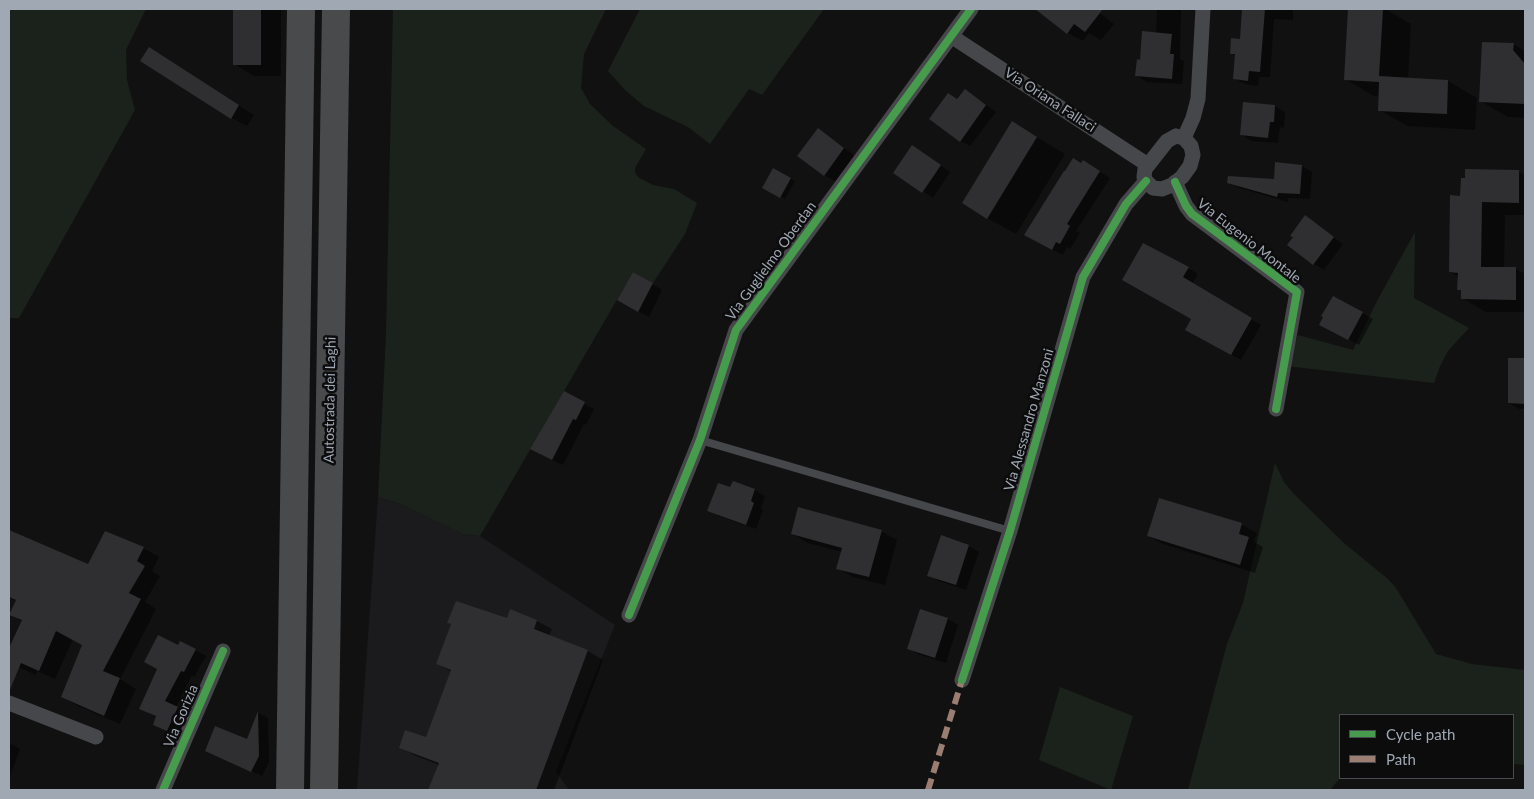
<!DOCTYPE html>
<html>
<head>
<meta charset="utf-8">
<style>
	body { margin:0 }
	#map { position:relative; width:1534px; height:799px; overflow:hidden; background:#111; font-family:Lato,sans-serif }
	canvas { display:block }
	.frame { position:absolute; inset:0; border:10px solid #a0a8b4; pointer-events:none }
	.legend { position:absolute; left:1339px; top:714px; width:175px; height:65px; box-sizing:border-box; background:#0c0c0d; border:1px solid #474a50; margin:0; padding:6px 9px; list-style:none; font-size:15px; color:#a0a8b4 }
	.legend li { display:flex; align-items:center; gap:10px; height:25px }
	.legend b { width:25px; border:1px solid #474a50 }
</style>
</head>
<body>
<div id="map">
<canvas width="1534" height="799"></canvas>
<div class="frame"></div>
<ul class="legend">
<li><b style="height:6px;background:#469c4c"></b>Cycle path</li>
<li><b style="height:6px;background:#9b7d72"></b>Path</li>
</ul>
</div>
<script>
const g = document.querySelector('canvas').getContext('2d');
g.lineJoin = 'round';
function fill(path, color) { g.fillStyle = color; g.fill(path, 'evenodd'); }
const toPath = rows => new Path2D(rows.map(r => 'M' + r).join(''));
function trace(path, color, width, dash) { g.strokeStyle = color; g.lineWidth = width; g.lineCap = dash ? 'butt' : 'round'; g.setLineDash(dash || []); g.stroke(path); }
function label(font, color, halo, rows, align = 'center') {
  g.font = font + ' Lato,sans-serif'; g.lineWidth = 5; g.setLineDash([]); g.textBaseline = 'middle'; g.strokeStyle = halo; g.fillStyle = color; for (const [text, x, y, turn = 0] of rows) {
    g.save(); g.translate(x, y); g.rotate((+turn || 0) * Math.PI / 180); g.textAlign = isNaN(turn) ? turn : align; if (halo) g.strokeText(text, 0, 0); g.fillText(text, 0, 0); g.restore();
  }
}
fill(toPath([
	[378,497,400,504,463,534,480,536,615,625,556,772,569,790,357,790]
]), '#1b1b1d');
fill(toPath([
	[9,9,146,9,126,50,127,80,135,110,19,318,9,318],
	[393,9,606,9,584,54,581,88,590,104,613,126,646,149,635,168,635,172,638,177,653,185,674,189,697,203,685,234,653,283,633,272,480,536,463,534,400,504,378,497,386,334],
	[640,9,824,9,762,95,749,89,710,144,688,127,644,106,626,91,608,71],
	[1415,232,1414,298,1469,328,1448,351,1440,366,1434,383,1286,366,1298,335,1353,350,1378,299],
	[1275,463,1284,482,1293,493,1344,543,1388,579,1396,588,1436,654,1472,664,1525,670,1525,765,1513,764,1513,715,1340,715,1340,778,1330,790,1188,790,1227,644,1243,603],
	[1060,687,1133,716,1111,790,1039,760]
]), '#1b221b');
fill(toPath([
	[234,9,281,9,281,76,254,76,234,64],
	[1042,9,1097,9,1096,10,1114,24,1101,40,1089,33,1083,41,1068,33,1040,11],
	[1157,9,1181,9,1180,59,1184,61,1182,84,1147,82,1137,76,1141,61,1156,34],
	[1243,9,1293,9,1293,20,1274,19,1270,77,1259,77,1258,86,1245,84,1234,78,1236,56,1231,53,1241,40],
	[1349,9,1385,9,1411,24,1408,79,1448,81,1477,98,1475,130,1408,126,1379,110,1380,96,1374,96,1345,79],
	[1513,44,1525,51,1525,118,1508,117,1480,101],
	[165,58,254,115,247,126,232,118],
	[975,97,996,112,970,146,960,141,958,100],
	[1275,106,1285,112,1284,128,1280,127,1278,143,1252,141,1242,135],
	[1013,123,1065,154,1016,234,987,218],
	[828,136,854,155,835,181,824,175],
	[922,153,950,172,933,198,895,173],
	[1083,162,1110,178,1076,231,1080,233,1070,249,1067,247,1063,255,1036,241],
	[1276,163,1302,166,1312,172,1310,199,1288,198,1288,202,1239,188,1228,182,1275,180],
	[773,169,795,181,785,199,763,188],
	[1466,170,1519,172,1525,175,1525,215,1505,215,1504,268,1516,269,1525,274,1525,312,1486,312,1462,298,1462,291,1459,289,1459,277,1450,272],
	[1305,217,1343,244,1324,270,1314,264],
	[1188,268,1198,274,1192,284,1261,325,1241,360,1187,329,1193,319,1124,280],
	[634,273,662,290,649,317,618,300],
	[1333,297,1373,319,1359,345,1320,324],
	[1509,359,1525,359,1525,409,1519,409,1509,403],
	[584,404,594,409,586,425,584,424,563,465,541,455],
	[733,483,755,490,765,496,761,508,763,510,756,529,719,516,709,510,731,489],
	[1159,500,1242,525,1257,533,1254,542,1263,547,1255,573,1163,544,1148,536],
	[9,531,89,566,143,548,159,557,152,571,160,576,145,602,156,609,120,679,136,689,120,724,78,706,63,697,83,645,73,639,55,679,37,671,36,675,9,663,9,651,22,621,10,615,17,601,9,598],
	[881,531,897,540,885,585,853,577,838,568,842,552,808,543,792,534],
	[969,546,979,552,966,590,939,581,929,575],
	[921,610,948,619,958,625,946,663,918,654,908,648],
	[508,619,537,621,552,629,549,636,588,651,603,660,554,790,429,790,439,765,416,756,400,747,427,738,452,672,437,664,452,625,449,623],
	[181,642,206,656,194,677,192,675,176,707,187,714,178,736,154,724,157,717,141,709],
	[259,713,268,718,269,762,262,776,206,750,247,741],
	[9,743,20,749,9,779]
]), '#0007');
fill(toPath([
	[233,9,261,9,261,65,233,65],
	[1035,9,1103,9,1085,32,1074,24,1067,34],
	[1242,9,1265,9,1260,72,1249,71,1248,81,1233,79,1235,54,1230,54,1231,38,1240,39],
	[1348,9,1383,9,1379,76,1448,80,1447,114,1378,111,1379,82,1344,80],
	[1142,31,1172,34,1170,54,1174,54,1172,79,1135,76,1137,59,1140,60],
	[1482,42,1514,43,1513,50,1525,64,1525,104,1479,102],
	[149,47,239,105,231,119,140,61],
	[965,89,986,105,960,142,929,119,948,93,957,99],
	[1243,102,1275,105,1274,122,1270,122,1268,138,1240,135],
	[1012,121,1037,137,987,219,962,203],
	[818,128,844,148,824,176,797,156],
	[912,145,941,165,922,193,893,173],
	[1073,158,1081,163,1083,160,1100,171,1067,224,1070,226,1060,244,1056,242,1052,250,1024,235,1064,171,1065,171],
	[1275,162,1302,165,1300,194,1278,193,1277,197,1227,183,1228,176,1274,179],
	[773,168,791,178,780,198,762,188],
	[1465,169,1519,170,1519,203,1482,202,1481,267,1516,267,1516,300,1461,299,1461,290,1457,290,1458,273,1449,272,1450,195,1460,196,1461,178,1465,178],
	[1305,215,1334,237,1313,265,1287,245,1293,237,1290,236],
	[1143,243,1189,267,1183,277,1252,318,1231,355,1185,330,1191,319,1122,280],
	[633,272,653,283,638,312,617,300],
	[1333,296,1363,312,1348,340,1319,325,1323,317,1321,316],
	[1508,358,1525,358,1525,404,1508,403],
	[564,391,585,402,576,420,573,419,552,460,530,449],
	[733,481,755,489,751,501,754,503,746,525,707,511,718,483,730,487],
	[1159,498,1242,523,1239,534,1249,537,1240,565,1147,536],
	[798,507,882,530,869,577,836,569,842,548,791,534],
	[9,530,88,564,105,531,144,547,137,561,145,566,129,593,141,599,103,671,120,678,104,716,61,697,82,645,56,631,39,671,21,663,9,692,9,648,22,620,9,615,16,600,9,597],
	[941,535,969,545,956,585,927,576],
	[456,601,507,618,510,609,537,620,534,629,588,650,536,790,428,790,439,763,399,748,405,730,426,737,451,670,436,664,451,624,447,623],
	[920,609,948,618,935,658,907,649],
	[158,635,178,645,180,641,196,649,184,672,181,671,165,701,178,707,167,731,153,725,156,716,139,709,157,669,144,662],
	[258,711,259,756,251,772,205,751,215,726,247,739]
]), '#2f2f31');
trace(toPath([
	[700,440,1010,531]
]), '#45474a', 8);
trace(toPath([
	[951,36,1148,165],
	[1176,136,1184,138,1191,146,1193,155,1190,166,1182,177,1172,185,1162,189,1153,188,1146,181,1144,177,1145,169,1167,141,1176,136],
	[1184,138,1193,118,1198,99,1203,9],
	[1175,182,1186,206,1192,214,1297,292,1276,409],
	[629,615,700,440,736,330,971,9],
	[962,680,1010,531,1083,277,1126,204,1146,181],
	[9,703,96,737],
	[163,790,223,651]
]), '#45474a', 15);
trace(toPath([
	[290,790,301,9],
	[324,790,336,9]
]), '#484a4c', 28);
trace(toPath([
	[928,790,962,680]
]), '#9b7d72', 6, [12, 6]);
trace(toPath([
	[1175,182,1186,206,1192,214,1297,292,1276,409],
	[629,615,700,440,736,330,971,9],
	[962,680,1010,531,1083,277,1126,204,1146,181],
	[163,790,223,651]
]), '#469c4c', 8);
label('14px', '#a0a8b4', '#0c0c0d', [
	["Via Oriana Fallaci",1050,100,33],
	["Via Eugenio Montale",1249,241,38],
	["Via Guglielmo Oberdan",771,261,-54],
	["Autostrada dei Laghi",330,400,-89],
	["Via Alessandro Manzoni",1029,420,-74],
	["Via Gorizia",181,716,-67]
]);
</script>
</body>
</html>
